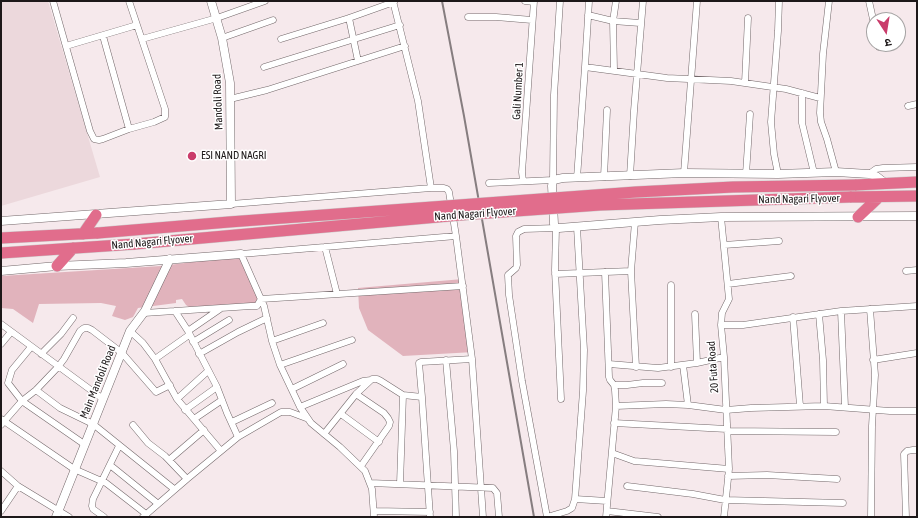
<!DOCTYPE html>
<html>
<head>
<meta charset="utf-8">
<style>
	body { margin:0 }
	#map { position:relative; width:918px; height:518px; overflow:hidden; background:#f6e9ec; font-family:"Asap Condensed","Noto Sans Devanagari",sans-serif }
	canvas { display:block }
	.frame { position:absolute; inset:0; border:2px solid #1d1819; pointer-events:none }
	.north { position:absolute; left:866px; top:12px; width:40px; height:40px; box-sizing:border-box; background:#fff; border:1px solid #a5a3a3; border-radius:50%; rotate:168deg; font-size:11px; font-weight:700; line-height:16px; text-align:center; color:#1d1819 }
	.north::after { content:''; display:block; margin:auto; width:14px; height:18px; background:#ca3c6b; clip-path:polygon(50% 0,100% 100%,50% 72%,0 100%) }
</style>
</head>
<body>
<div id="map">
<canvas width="918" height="518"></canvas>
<div class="frame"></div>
<div class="north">उ</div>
</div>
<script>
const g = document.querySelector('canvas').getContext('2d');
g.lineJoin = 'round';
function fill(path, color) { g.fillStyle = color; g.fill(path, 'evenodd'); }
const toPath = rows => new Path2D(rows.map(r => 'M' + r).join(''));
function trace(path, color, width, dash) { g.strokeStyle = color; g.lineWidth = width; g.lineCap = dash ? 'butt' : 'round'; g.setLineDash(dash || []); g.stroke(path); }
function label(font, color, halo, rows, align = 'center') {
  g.font = font + ' "Asap Condensed",sans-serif'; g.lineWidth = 3; g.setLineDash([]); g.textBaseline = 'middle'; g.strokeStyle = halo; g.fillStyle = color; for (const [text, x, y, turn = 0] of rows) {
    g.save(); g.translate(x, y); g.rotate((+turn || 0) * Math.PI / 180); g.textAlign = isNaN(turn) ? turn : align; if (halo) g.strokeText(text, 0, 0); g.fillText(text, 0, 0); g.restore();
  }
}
fill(toPath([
	[1,1,48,1,100,177,1,206]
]), '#ecd8dc');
fill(toPath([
	[240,256,259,299,255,304,189,307,186,305,182,299,176,300,176,303,138,308,133,317,125,320,112,316,116,306,101,303,39,304,33,323,13,309,1,308,1,276,161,266],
	[463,279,474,352,403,356,368,330,359,308,358,288]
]), '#e1b3bc');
const street = toPath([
	[53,1,90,131,94,139,99,140,103,139,129,129,154,122,165,117,165,109,129,1],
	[393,1,418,101,431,188],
	[525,1,534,2],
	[829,1,823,54,820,113,821,122,827,139,836,172],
	[869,1,874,24],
	[588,15,613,21,640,23],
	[468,17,496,17,532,20],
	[349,18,358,61],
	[103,36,129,129],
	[222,38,273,20],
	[142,39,217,18,265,1],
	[281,39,349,18,394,2],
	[879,44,879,47],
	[66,46,137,25],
	[264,67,400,25],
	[585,67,667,78,731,81,786,89,820,98],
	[614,70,613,21,616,1],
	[745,83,748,18],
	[802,93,802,123,814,173],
	[230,99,267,90,405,46],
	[908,106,917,104],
	[684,173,697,1],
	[746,174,750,114],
	[778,174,774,154,771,122,778,31,779,1],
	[869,174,876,169,883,168,917,167],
	[630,176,634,111,643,1],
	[604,177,607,110],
	[577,178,585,67,589,1],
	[523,181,522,172,534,1],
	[489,183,553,180,554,95,560,1],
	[231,204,431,188,444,188,447,189,449,192,456,236,472,359],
	[721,217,729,299,722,313,721,325,724,357,729,469,724,517],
	[635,222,631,271,636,367],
	[724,245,779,241],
	[325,247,337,294],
	[906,271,917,270],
	[605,272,609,377,610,380,614,385,615,390,616,406,606,517],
	[555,274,631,271],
	[728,284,791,276],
	[671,285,671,367],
	[261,299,463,286],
	[870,309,875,375,872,426,871,517],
	[175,311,188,331,217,387,227,413,238,437],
	[841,311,845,407],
	[144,313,251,306,257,306,261,299],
	[695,314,697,363],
	[819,314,823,360,824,406],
	[793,317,800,406],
	[1,324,103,399],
	[721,325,743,325,841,311,917,306],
	[130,331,143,343,155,359,177,399,221,451],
	[188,331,220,309],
	[272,341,323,323],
	[193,342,229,320],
	[1,344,11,332],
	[31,347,12,370,8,383,22,401,84,444],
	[41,354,61,334,73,318],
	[199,354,238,332,267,318],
	[155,359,189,335],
	[446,360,454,451,456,517],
	[873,360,917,353],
	[609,364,658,368,697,363,724,357],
	[280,365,352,340],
	[683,365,688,405],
	[614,385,627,385,643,383,662,383],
	[292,389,343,364],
	[36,390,60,408,93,424,174,489],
	[356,394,384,413,388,418,390,422,389,426,361,466],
	[422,397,430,517],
	[177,399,208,371],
	[616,406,666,404,688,405,726,410,751,408,824,406,890,411,917,411],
	[300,407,363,381,371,380],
	[185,410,217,387],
	[341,414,379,442],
	[1,419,74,469,106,483,146,514],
	[194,419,222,400],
	[232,422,272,403],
	[614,423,727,429],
	[1,425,22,401,36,390,58,367,64,359,80,331,84,328,88,328,92,330,122,353,156,392,170,385],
	[133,425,148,443,165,456,187,479],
	[727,431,836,432],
	[324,434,356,394,372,379,377,379,381,381,403,395,422,397,419,363,421,362,472,359,483,517],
	[612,453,634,461,729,469],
	[169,460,204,430],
	[110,465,157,503],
	[1,471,18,486,69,517],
	[728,476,767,475,837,479],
	[370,483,493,488,497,493,499,517],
	[400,484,403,395],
	[627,486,693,494,725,500,843,503],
	[575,499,607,501],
	[1,511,18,486],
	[374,511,430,512],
	[607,511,658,517],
	[104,517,93,509,92,506,93,499,119,446],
	[143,517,187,479,238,437,281,412,290,412,306,418],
	[374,517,372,489,365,471,340,447,311,423,300,407,280,365,272,341,264,306,241,254,456,236],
	[547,517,522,381,509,295,508,275,516,268,517,265,516,236,518,232,524,229,556,228,555,270,561,399],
	[547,517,567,511,572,508,575,499,583,391,584,350,577,227],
	[906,517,904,454,907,451,913,450,917,450]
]);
const secondary = toPath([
	[885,183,876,176,869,174,836,172,778,174,684,173,563,178,553,180,552,186,554,224,556,228,559,228,660,220,721,217,917,216],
	[1,221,231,204,230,83,222,38,211,1],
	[1,271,57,266,126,263,241,254],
	[56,517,130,331,145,311,170,259]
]);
const highway = toPath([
	[855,185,917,182],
	[850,197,917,196],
	[858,217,879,197],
	[83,234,96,215],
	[1,238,98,233],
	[1,253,135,244],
	[57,266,73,248]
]);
trace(street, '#73686a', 7);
trace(secondary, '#73686a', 9);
trace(highway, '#cdcccc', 12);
trace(street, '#fff', 6);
trace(secondary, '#fff', 8);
trace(highway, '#e16d8c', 11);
trace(toPath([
	[442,1,464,116,534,517]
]), '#867d7f', 2);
const highwayBridge = toPath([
	[98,233,229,222,636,192,733,187,855,185],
	[135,244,460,215,600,205,850,197]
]);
trace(highwayBridge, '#cdcccc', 12, []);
trace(highwayBridge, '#e16d8c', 11);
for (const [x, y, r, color] of [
	[192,156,5,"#ca3c6b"]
]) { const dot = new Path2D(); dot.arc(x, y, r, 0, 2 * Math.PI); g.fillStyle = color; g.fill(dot); trace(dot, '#fff', 1.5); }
label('11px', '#1d1819', '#fff', [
	["Gali Number 1",518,91,-87],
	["Mandoli Road",218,102,-92],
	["Nand Nagari Flyover",799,199,-1],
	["Nand Nagari Flyover",475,214,-4],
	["Nand Nagari Flyover",152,242,-5],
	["20 Futa Road",713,367,-94],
	["Main Mandoli Road",98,382,-68]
]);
label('11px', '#1d1819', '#fff', [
	["ESI NAND NAGRI",201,156]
], 'left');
</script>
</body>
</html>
